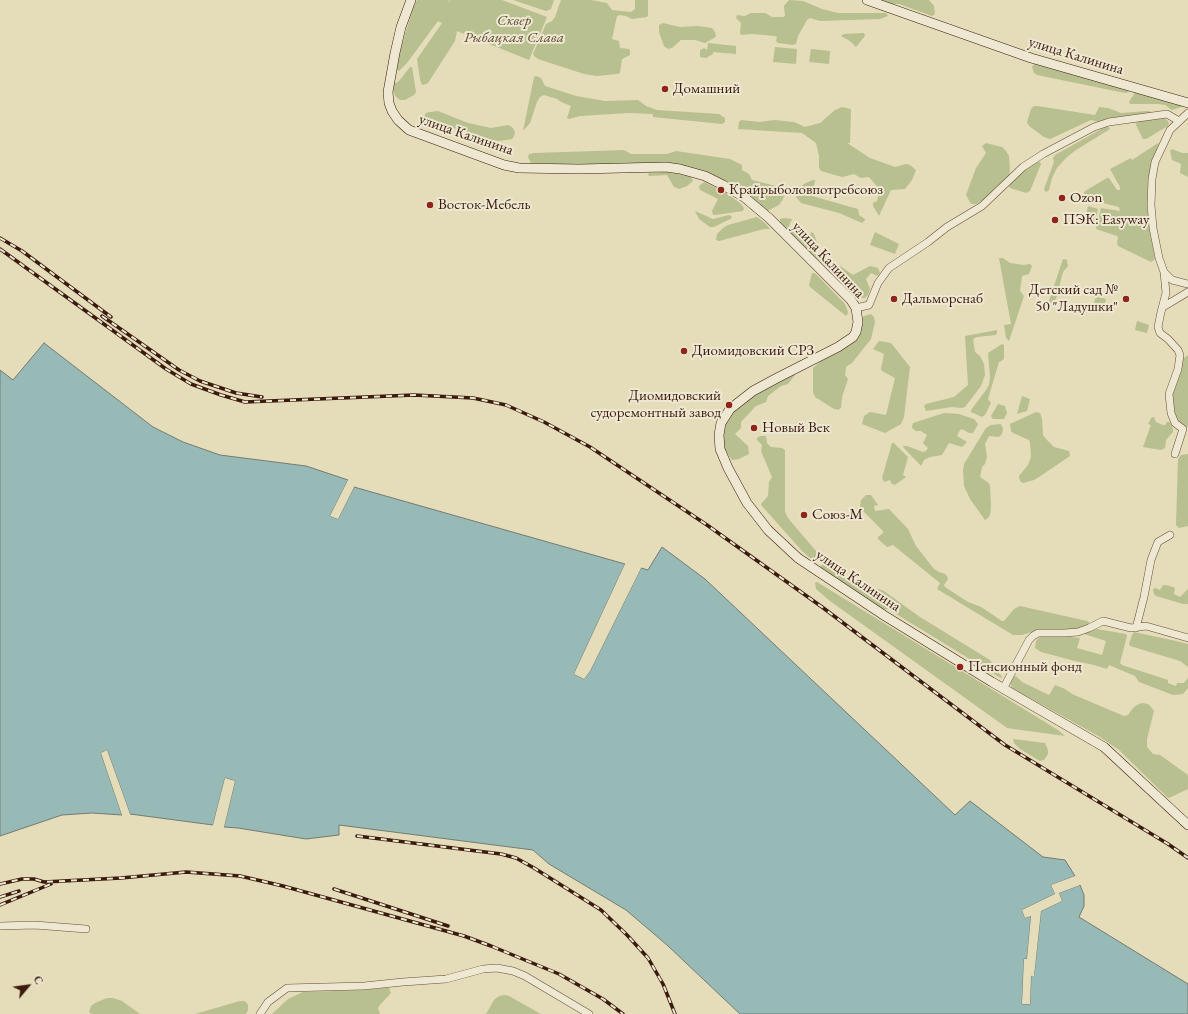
<!DOCTYPE html>
<html>
<head>
<meta charset="utf-8">
<style>
	body { margin:0 }
	#map { position:relative; width:1188px; height:1014px; overflow:hidden; background:#e5dcb9; font-family:"EB Garamond",serif }
	canvas { display:block }
	.north { position:absolute; left:8px; top:966px; width:40px; height:40px; -webkit-text-stroke:3px #eee8d2; paint-order:stroke; rotate:61deg; font-size:11px; font-weight:700; line-height:16px; text-align:center; color:#3b1b0d }
	.north::after { content:''; display:block; margin:auto; width:14px; height:18px; background:#3b1b0d; clip-path:polygon(50% 0,100% 100%,50% 72%,0 100%) }
</style>
</head>
<body>
<div id="map">
<canvas width="1188" height="1014"></canvas>
<div class="north">С</div>
</div>
<script>
const g = document.querySelector('canvas').getContext('2d');
g.lineJoin = 'round';
function fill(path, color) { g.fillStyle = color; g.fill(path, 'evenodd'); }
const toPath = rows => new Path2D(rows.map(r => 'M' + r).join(''));
function trace(path, color, width, dash) { g.strokeStyle = color; g.lineWidth = width; g.lineCap = dash ? 'butt' : 'round'; g.setLineDash(dash || []); g.stroke(path); }
function label(font, color, halo, rows, align = 'center') {
  g.font = font + ' "EB Garamond",serif'; g.lineWidth = 4; g.setLineDash([]); g.textBaseline = 'middle'; g.strokeStyle = halo; g.fillStyle = color; for (const [text, x, y, turn = 0] of rows) {
    g.save(); g.translate(x, y); g.rotate((+turn || 0) * Math.PI / 180); g.textAlign = isNaN(turn) ? turn : align; if (halo) g.strokeText(text, 0, 0); g.fillText(text, 0, 0); g.restore();
  }
}
fill(toPath([
	[417,0,449,0,448,3,450,0,502,0,547,17,529,60,457,31,455,41,428,83,426,84,422,85,420,79,417,59,442,23,438,21,407,63,399,71,397,70,400,51,406,31,413,9],
	[513,0,554,0,551,9,546,11],
	[561,0,591,0,607,3,612,10,631,12,635,9,635,0,648,0,648,15,647,17,632,19,626,16,620,15,617,16,612,39,619,41,620,48,629,49,630,51,630,55,622,59,620,73,617,74,597,76,584,74,538,59,534,56,533,54,546,24,552,21,555,17],
	[789,0,803,1,822,9,838,13,886,13,888,16,880,19,820,21,810,18,807,20,798,36,796,44,793,45,778,43,776,41,777,37,775,36,752,34,741,35,740,33,741,23,736,18,737,15,745,16,751,13,765,13,772,17,783,17,785,16,784,6],
	[875,0,929,0,934,6,935,14,932,16,899,4,888,4],
	[663,23,680,27,698,26,712,28,715,32,716,36,714,38,705,43,695,40,681,40,672,48,668,49,664,46,659,32,659,25],
	[863,33,864,33,865,36,856,47,850,41,841,36,844,34],
	[708,43,736,46,736,54,713,52,713,54,706,58,700,57,700,50,704,48,707,50],
	[775,47,797,49,796,64,773,62],
	[811,49,830,51,829,64,809,62],
	[1035,63,1129,89,1130,91,1126,93,1120,92,1037,75,1034,73,1032,67],
	[410,67,412,67,416,92,414,95,405,100,400,100,395,96,393,89,394,84,399,81],
	[536,76,541,78,545,86,576,96,605,101,638,100,646,106,657,110,719,114,725,118,725,122,722,124,653,117,653,114,629,113,580,116,569,119,567,118,571,106,561,102,557,99,544,95,540,97,537,102,530,123,523,131,534,77],
	[1136,91,1184,106,1172,110,1165,105,1158,104,1130,104,1129,102],
	[1034,106,1037,106,1095,115,1099,107,1108,108,1121,113,1147,111,1153,112,1154,113,1111,118,1099,122,1091,120,1050,139,1044,137,1029,126,1027,122,1031,109],
	[842,107,851,109,850,143,847,143,870,158,895,167,906,164,910,165,916,170,912,180,905,189,891,190,879,216,873,206,873,203,877,201,880,190,869,177,861,178,854,174,842,177,821,171,819,168,819,156,816,143,802,133,738,129,739,122,741,120,760,122,774,120,794,122,805,127,820,123,835,110],
	[438,111,468,123,491,128,508,125,512,127,515,132,514,136,512,139,499,141,484,139,424,117,426,113,430,112],
	[1164,118,1168,121,1169,123,1168,126,1146,139,1143,139,1136,125,1137,121],
	[1105,127,1109,127,1110,129,1076,150,1067,157,1057,168,1052,178,1049,190,1046,192,1045,191,1044,189,1054,162,1053,158,1055,155],
	[986,143,1002,147,1006,151,1009,156,1010,170,1009,176,983,200,976,204,971,204,966,195,976,168,986,153,982,146],
	[1158,143,1159,145,1152,161,1148,180,1147,206,1149,228,1155,259,1151,262,1118,246,1117,244,1118,237,1117,236,1096,229,1101,208,1120,211,1119,207,1083,198,1082,197,1085,191,1107,178,1109,178,1117,190,1120,190,1120,187,1110,169,1131,158,1132,160],
	[1172,149,1182,153,1188,153,1188,177,1180,173,1181,164,1179,163,1172,160,1170,151],
	[624,150,631,154,667,154,676,151,730,159,742,165,742,170,749,174,752,180,784,188,786,191,783,199,779,205,767,211,746,194,725,181,707,172,665,163,579,165,531,163,528,157,529,154,535,153],
	[1036,162,1040,162,1041,164,1030,191,1026,193,1010,188,1008,185,1025,170],
	[666,172,679,174,691,177,693,181,687,186,679,189,674,187,667,175,649,176,648,174,649,173],
	[813,180,815,180,812,196,858,209,859,215,865,219,865,220,862,223,839,213,801,203,796,197,798,189,804,184],
	[704,182,726,193,740,203,744,208,743,211,715,215,713,215,712,211,718,199,700,190,699,186],
	[1088,206,1098,209,1094,226,1084,223],
	[695,211,713,219,729,215,731,216,732,218,714,227,710,227,699,219],
	[757,217,765,223,770,229,764,229,719,241,716,240,717,234,723,228,728,225],
	[783,218,792,219,788,228,805,240,812,232,814,234,818,245,815,250,836,269,840,266,853,275,870,266,878,268,880,273,877,276,871,273,866,279,870,289,868,295,865,298,858,298,819,260,810,254,780,222,780,219],
	[875,232,899,244,895,254,870,245],
	[999,258,1003,258,1010,263,1024,265,1030,264,1032,266,1029,274,1022,276,1020,291,1024,296,1009,341,1006,338,1004,325,1011,324],
	[1063,259,1067,260,1068,266,1063,272,1056,299,1052,303,1050,303,1049,301],
	[812,273,814,273,817,275,845,304,848,312,847,315,846,316,810,287,809,285],
	[1096,296,1106,299,1103,310,1093,307],
	[871,314,874,317,875,322,871,339,852,363,846,367,845,375,848,379,842,397,841,408,838,410,834,409,815,397,813,392,813,368,821,361,850,345,856,340,860,334,862,319,864,316],
	[1137,321,1149,325,1147,333,1135,330],
	[997,330,997,333,996,335,977,337,973,339,975,352,980,356,984,364,985,375,981,386,965,407,962,408,952,407,926,411,924,406,926,404,954,397,968,385,965,336],
	[879,341,891,343,910,367,904,417,901,424,885,433,862,424,864,416,870,412,886,415,895,378,882,371,881,369,884,354,873,349],
	[1002,344,1004,345,1004,358,1003,360,999,362,988,399,991,403,985,415,982,417,971,412,971,410,986,390,989,385,990,377,988,353],
	[1188,355,1188,427,1180,423,1177,419,1174,412,1173,393,1183,359],
	[794,374,795,375,788,384,781,386,768,396,766,402,756,406,741,422,741,428,735,434,748,446,749,454,739,459,732,460,724,448,723,435,724,424,733,412,746,400,763,390],
	[1022,396,1030,399,1027,411,1017,414],
	[998,404,1005,406,1007,413,1004,419,993,419,991,416],
	[1036,412,1040,413,1042,419,1043,435,1046,439,1054,447,1069,451,1070,456,1039,477,1034,480,1023,483,1021,482,1019,478,1019,476,1028,465,1031,457,1030,442,1029,440,1013,433,1011,431,1010,424],
	[944,413,959,414,974,419,978,424,977,426,973,433,969,433,962,429,960,430,957,436,967,442,962,447,949,443,942,455,930,457,924,460,921,466,903,447,903,446,907,446,923,452,926,451,928,448,923,443,927,435,921,431,916,431,913,429,912,427,913,423],
	[1154,417,1156,422,1163,425,1165,425,1167,422,1170,422,1173,429,1173,432,1166,440,1165,448,1161,450,1143,447,1151,425,1148,424,1151,418],
	[1001,424,1003,429,1002,434,999,437,989,436,985,444,987,457,985,464,982,467,980,477,989,483,990,486,991,507,990,515,988,518,985,520,970,499,964,486,963,471,964,464,986,428,991,425],
	[760,436,766,436,767,443,771,447,782,448,785,450,785,512,788,518,816,551,817,555,815,558,810,558,802,551,762,506,761,504,768,496,769,482,772,477,761,451,762,445,757,440,757,438],
	[892,443,894,443,908,457,903,475,906,477,895,485,892,484,890,480,884,482,882,478],
	[1188,454,1188,526,1179,528,1176,525,1178,459,1181,455],
	[866,495,871,495,878,505,874,506,875,511,889,509,908,529,916,546,934,569,939,572,945,574,947,576,948,579,944,585,945,587,968,602,981,607,1002,621,1004,621,1014,609,1020,606,1087,621,1089,622,1089,623,1088,626,1078,629,1066,630,1037,630,1022,635,1013,635,937,589,940,583,893,545,887,547,878,539,878,537,883,533,883,531,860,508,861,500],
	[824,563,862,590,864,587,869,591,879,589,884,591,920,617,990,660,992,663,992,669,1001,675,1002,678,999,677,888,609,881,610,820,567],
	[817,582,1058,730,1065,736,1007,728,830,601,816,589,815,583],
	[1163,585,1166,585,1173,587,1175,588,1174,594,1180,597,1188,589,1188,604,1183,604,1156,596,1154,594,1153,589,1155,588,1160,590],
	[1097,629,1126,634,1127,636,1120,663,1122,665,1168,680,1168,683,1176,686,1177,683,1184,683,1188,678,1188,688,1183,694,1173,695,1139,682,1135,676,1109,665,1107,669,1094,665,1075,661,1041,652,1035,648,1036,641,1040,637,1071,637,1080,638,1077,648,1102,655,1106,641,1081,633],
	[1134,632,1176,641,1188,644,1188,667,1180,661,1130,646,1129,644,1132,635],
	[1014,676,1017,677,1022,682,1049,695,1055,685,1065,689,1072,694,1124,716,1128,715,1133,708,1137,705,1142,703,1148,704,1151,707,1154,711,1147,739,1147,747,1153,754,1160,755,1188,775,1188,789,1169,798,1167,797,1119,750,1100,737,1012,688,1010,683],
	[1013,739,1045,743,1048,750,1048,754,1044,760,1040,761,1020,749,1014,743],
	[384,988,389,988,391,993,379,1006,378,1008,380,1014,272,1014,288,999,303,992,364,990],
	[505,995,509,996,541,1014,486,1014,494,1000,499,996],
	[107,998,113,998,122,1001,140,1014,92,1014,89,1012,91,1006,95,1003],
	[240,1001,245,1001,248,1005,248,1010,246,1014,195,1014]
]), '#b7c08e');
const water = toPath([
	[44,343,153,427,183,442,220,455,306,466,348,480,330,516,338,519,354,487,625,564,574,674,584,679,590,671,641,568,648,570,662,547,705,579,955,815,970,801,1043,857,1065,860,1075,876,1051,885,1055,894,1022,910,1025,918,1031,916,1027,959,1024,959,1022,1004,1030,1004,1031,975,1034,975,1041,911,1062,901,1059,893,1080,885,1084,895,1084,906,1079,917,1188,984,1188,1014,740,1014,667,945,626,910,549,864,533,850,339,825,339,835,306,839,238,828,224,827,235,781,225,778,213,825,130,814,107,750,101,753,122,815,92,813,62,815,0,836,0,370,13,380,44,343]
]);
fill(water, '#98bab7');
trace(water, '#737a73', 1);
fill(toPath([
	[348,480,350,481,333,515,337,517,352,486,354,487,338,519,330,516],
	[625,564,627,565,576,673,583,677,589,670,639,568,641,568,590,671,584,679,574,674],
	[107,750,130,814,128,814,106,753,103,754,124,815,122,815,101,753],
	[225,778,235,781,224,827,222,827,232,782,226,781,215,825,213,825],
	[1075,876,1076,878,1054,886,1057,894,1056,896,1025,911,1027,915,1031,914,1033,916,1029,959,1026,961,1024,1002,1028,1002,1029,975,1033,974,1039,911,1060,900,1057,893,1058,891,1079,883,1080,885,1059,893,1062,901,1041,911,1034,976,1031,976,1030,1004,1022,1004,1024,959,1027,959,1031,916,1025,918,1022,910,1055,894,1051,885]
]), '#e5dcb9');
const street = toPath([
	[1164,272,1172,280,1188,284],
	[1163,307,1188,292],
	[856,308,869,305,878,283,889,268,928,242,947,227,982,206,1023,167,1043,154,1094,127,1109,122,1167,114,1179,121],
	[1175,454,1183,429,1175,423,1171,413,1169,394,1178,369,1180,355,1178,350,1168,339,1160,333,1158,327,1161,312,1166,293,1164,272,1159,258,1153,228,1151,205,1152,179,1155,162,1170,130,1188,113],
	[1136,628,1144,597,1151,560,1156,547,1158,542,1170,535],
	[1003,689,1029,640,1033,636,1038,633,1065,633,1078,632,1089,628,1103,621,1131,628,1146,626,1188,638],
	[0,926,35,925,86,929],
	[260,1014,268,1002,287,988,364,986,403,982,446,979,483,969,497,968,513,971,525,976,589,1014]
]);
const secondary = toPath([
	[411,0,401,27,395,53,388,92,389,103,392,111,398,120,409,130,504,165,519,168,579,169,666,167,680,169,705,176,723,185,744,197,769,218,851,300,856,308,858,322,856,332,853,337,838,347,777,378,753,391,730,409,721,423,719,435,720,449,728,468,747,503,768,530,798,558,885,616,992,682,1104,747,1188,825],
	[867,0,1031,58,1188,103]
]);
trace(street, '#664b38', 8);
trace(secondary, '#3b1b0d', 10);
trace(street, '#eee8d2', 7);
trace(secondary, '#eee8d2', 9);
const rail = toPath([
	[0,238,22,251,111,317],
	[0,249,166,369,191,384,221,395,245,402,414,395,473,398,506,405,544,422,590,447,707,525,822,607,1005,745,1168,844,1188,858],
	[102,316,179,370,200,381,236,393,262,397],
	[357,836,501,854,516,858,534,868,601,910,627,935,648,958,663,984,675,1014],
	[0,884,22,879,34,879,44,882,121,878,186,872,240,876,283,886,464,936,491,946,559,974,603,999,623,1014],
	[334,889,448,926],
	[0,897,19,891],
	[0,905,51,884]
]);
trace(rail, '#3b1b0d', 3.5);
trace(rail, '#eee8d2', 2, [6]);
for (const [x, y, r, color] of [
	[665,89,4,"#8f2418"],
	[721,190,4,"#8f2418"],
	[1062,198,4,"#8f2418"],
	[430,205,4,"#8f2418"],
	[1055,220,4,"#8f2418"],
	[894,299,4,"#8f2418"],
	[1126,299,4,"#8f2418"],
	[684,351,4,"#8f2418"],
	[729,405,4,"#8f2418"],
	[754,428,4,"#8f2418"],
	[804,515,4,"#8f2418"],
	[960,667,4,"#8f2418"]
]) { const dot = new Path2D(); dot.arc(x, y, r, 0, 2 * Math.PI); g.fillStyle = color; g.fill(dot); trace(dot, '#eee8d2', 1.5); }
label('italic 15px', '#604d34', '#eee8d2', [
	["Сквер",514,21],
	["Рыбацкая Слава",514,38]
]);
label('15px', '#3b1b0d', '#eee8d2', [
	["улица Калинина",1076,56,17],
	["улица Калинина",466,135,19],
	["улица Калинина",828,260,47],
	["улица Калинина",858,581,34]
]);
label('15px', '#3b1b0d', '#eee8d2', [
	["Домашний",673,89],
	["Крайрыболовпотребсоюз",729,190],
	["Ozon",1070,198],
	["Восток-Мебель",438,205],
	["ПЭК: Easyway",1063,220],
	["Детский сад №",1118,290,"right"],
	["50 \"Ладушки\"",1118,307,"right"],
	["Дальморснаб",902,299],
	["Диомидовский СРЗ",692,351],
	["Диомидовский",721,396,"right"],
	["судоремонтный завод",721,413,"right"],
	["Новый Век",762,428],
	["Союз-М",812,515],
	["Пенсионный фонд",968,667]
], 'left');
</script>
</body>
</html>
